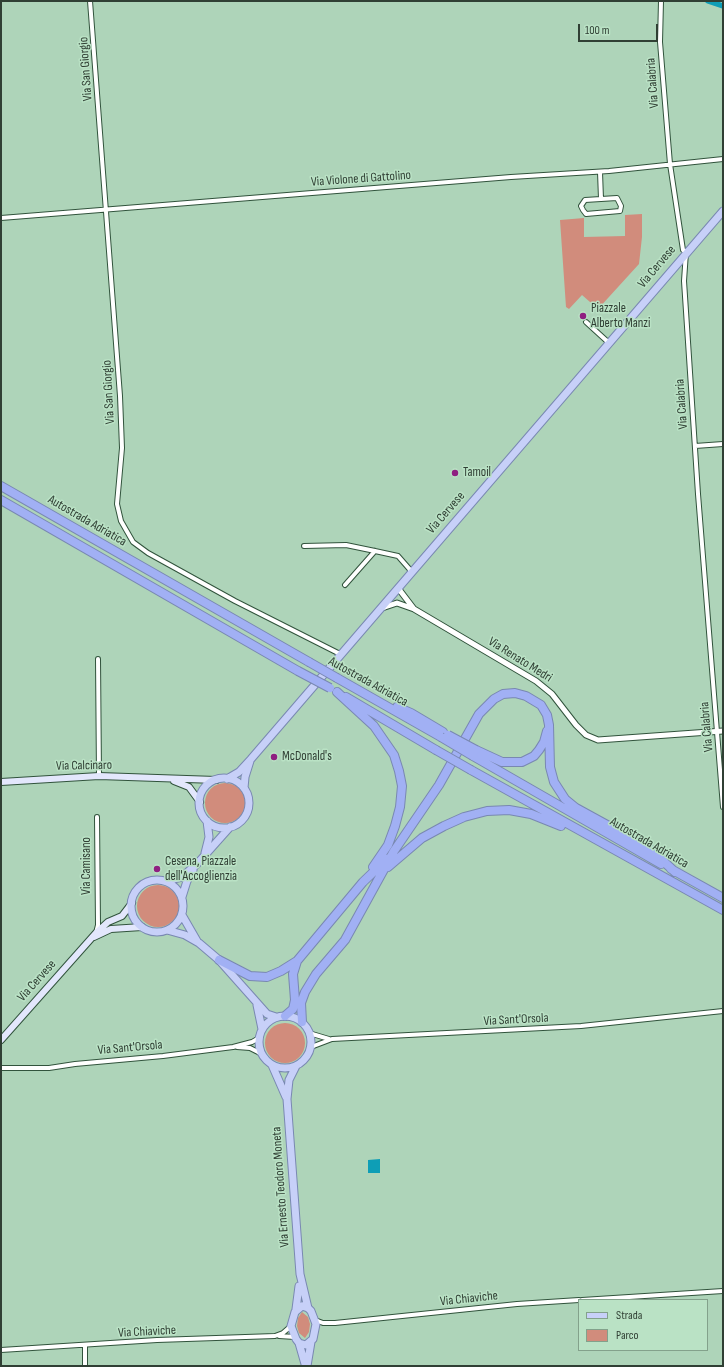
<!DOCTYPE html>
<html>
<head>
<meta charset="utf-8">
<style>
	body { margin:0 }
	#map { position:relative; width:724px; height:1367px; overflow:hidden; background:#aed4b9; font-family:"Sofia Sans Condensed",sans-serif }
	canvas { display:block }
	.frame { position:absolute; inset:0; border:2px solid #303f34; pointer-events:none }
	.legend { position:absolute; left:578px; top:1299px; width:130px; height:52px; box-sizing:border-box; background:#bae2c5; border:1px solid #83a18b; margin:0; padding:5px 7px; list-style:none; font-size:12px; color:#303f34 }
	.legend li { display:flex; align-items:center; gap:8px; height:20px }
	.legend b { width:20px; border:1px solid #83a18b }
	.scale { position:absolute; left:578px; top:24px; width:80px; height:18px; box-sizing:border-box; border:2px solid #303f34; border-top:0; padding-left:5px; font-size:12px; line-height:14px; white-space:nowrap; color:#303f34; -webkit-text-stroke:3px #bae2c5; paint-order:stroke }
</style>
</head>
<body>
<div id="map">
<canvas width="724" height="1367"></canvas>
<div class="frame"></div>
<ul class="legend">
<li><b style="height:5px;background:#c7d0f8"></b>Strada</li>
<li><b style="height:11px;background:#d18c7c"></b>Parco</li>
</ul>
<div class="scale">100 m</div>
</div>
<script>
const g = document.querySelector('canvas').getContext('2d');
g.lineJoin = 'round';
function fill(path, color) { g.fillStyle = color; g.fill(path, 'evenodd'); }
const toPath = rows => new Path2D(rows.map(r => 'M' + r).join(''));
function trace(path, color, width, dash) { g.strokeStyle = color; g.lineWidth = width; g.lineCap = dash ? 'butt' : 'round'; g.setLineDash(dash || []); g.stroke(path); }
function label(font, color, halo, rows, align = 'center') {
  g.font = font + ' "Sofia Sans Condensed",sans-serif'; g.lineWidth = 3; g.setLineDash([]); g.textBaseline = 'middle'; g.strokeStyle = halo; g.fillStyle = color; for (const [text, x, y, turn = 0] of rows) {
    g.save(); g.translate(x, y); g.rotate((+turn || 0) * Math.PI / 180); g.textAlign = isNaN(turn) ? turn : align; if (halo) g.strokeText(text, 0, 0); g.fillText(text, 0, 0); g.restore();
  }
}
fill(toPath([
	[642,214,642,237,639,264,598,309,582,295,569,309,566,307,560,220,584,218,584,237,625,236,625,215],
	'205 803a20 20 0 1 1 40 0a20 20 0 1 1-40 0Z',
	'137 906a21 21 0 1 1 42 0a21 21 0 1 1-42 0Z',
	'265 1043a20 20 0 1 1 40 0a20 20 0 1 1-40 0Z',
	[302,1312,308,1317,310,1324,309,1332,305,1338,299,1333,297,1326,298,1318]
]), '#d18c7c');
fill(toPath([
	[380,1159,380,1173,368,1173,368,1160]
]), '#0e9eb6');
trace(toPath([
	[708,1,723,6]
]), '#0e9eb6', 5.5);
const minor = toPath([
	[90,1,120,396,122,448,117,504,121,521,133,542,148,553,235,601,340,654],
	[661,1,660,42,670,164,683,250,686,252,684,281,698,494,723,807],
	[600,172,601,199,585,200,581,206,583,210,586,214,620,211,621,206,617,198,601,199],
	[1,218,511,177,609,171,723,159],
	[586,322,609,343],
	[695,446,723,444],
	[304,546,346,545,375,551,398,556,412,572],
	[345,585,375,551],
	[98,659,99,776],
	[96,933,98,925,97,817],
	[309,1033,329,1039],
	[237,1047,250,1048,262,1054],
	[311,1047,332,1039,581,1026,723,1011],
	[1,1068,49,1068,75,1064,163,1056,233,1047,252,1042,259,1038],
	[582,1300,723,1291],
	[315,1320,323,1323,335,1323,517,1304,579,1300],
	[279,1336,295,1337],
	[85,1346,85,1366],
	[1,1350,157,1340,275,1336,283,1333,291,1326]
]);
const tertiary = toPath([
	[398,588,414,609],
	[382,608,397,603,414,609,536,681,552,694,576,725,586,735,598,740,723,731]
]);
const secondary = toPath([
	[174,781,189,787,200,802],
	[1,782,99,776,216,780],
	[94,937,111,929,142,927],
	[1,1040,96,933,108,922,122,916,132,903]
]);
const primary = toPath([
	'199 803a25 25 0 1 1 50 0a25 25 0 1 1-50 0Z',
	[227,779,239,772,251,759,723,211],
	[244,788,245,777,250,761],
	[205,853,209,837,207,821],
	'131 906a26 26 0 1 1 52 0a26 26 0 1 1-52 0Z',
	[165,881,182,877,197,864,230,827],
	[182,897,187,881,193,870],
	[182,915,197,941],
	[167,930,185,935,199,943,219,960,267,1014,276,1017],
	[257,1005,262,1029],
	'259 1042a26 26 0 1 1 52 0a26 26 0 1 1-52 0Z',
	[272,1065,286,1097],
	[296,1066,289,1080,287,1099,300,1274,308,1308],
	[302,1306,308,1308,311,1311,316,1324,313,1339,306,1345,299,1343,296,1339,291,1326,295,1312,302,1306],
	[296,1309,299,1286],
	[299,1343,305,1364],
	[307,1366,311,1342]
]);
const motorway = toPath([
	[1,486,309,662],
	[1,500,298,671],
	[337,678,441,737],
	[337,692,374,726,394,755,399,771,402,786,400,807,395,826,388,845,373,867],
	[346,697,436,750],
	[397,707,411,713,443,732],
	[476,750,502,762,522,762,534,756,539,750,544,742,547,731],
	[473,756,661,864],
	[471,770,723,910],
	[388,867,422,838,444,826,464,817,487,811,509,810,531,814,561,826],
	[671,869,723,898],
	[219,960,250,976,267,977,281,971,297,961,363,882,387,859],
	[285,1016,293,1009,295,1000,293,974,297,961],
	[302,1022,301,1003,305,992,316,974,345,940,394,851,439,785,479,714,494,699,503,694,515,693,526,696,541,705,547,715,549,725,550,767,554,782,565,799,576,808,649,848,675,872]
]);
trace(minor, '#31533c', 6);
trace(tertiary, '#31533c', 7);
trace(secondary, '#31533c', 8);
trace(primary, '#7988b1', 9);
trace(motorway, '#7988b1', 10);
trace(minor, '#fff', 4);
trace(tertiary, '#fff', 5);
trace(secondary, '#e3e7fc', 6);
trace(primary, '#c7d0f8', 7);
trace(motorway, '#a1b0f4', 8);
const motorwayBridge = toPath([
	[309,662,337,678],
	[298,671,330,688],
	[448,735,476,750],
	[441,737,473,756],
	[436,750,471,770]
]);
trace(motorwayBridge, '#7988b1', 10, []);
trace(motorwayBridge, '#a1b0f4', 8);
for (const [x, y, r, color] of [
	[583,316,4,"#8f1f81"],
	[455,473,4,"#8f1f81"],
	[274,757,4,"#8f1f81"],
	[157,869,4,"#8f1f81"]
]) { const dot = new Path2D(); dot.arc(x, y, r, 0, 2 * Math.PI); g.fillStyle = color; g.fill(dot); trace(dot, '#bae2c5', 1.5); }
label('13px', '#303f34', '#bae2c5', [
	["Via San Giorgio",86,69,-94],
	["Via Calabria",653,83,-94],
	["Via Violone di Gattolino",361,179,-4],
	["Via Cervese",657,267,-50],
	["Via San Giorgio",109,392,-93],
	["Via Calabria",682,404,-94],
	["Via Cervese",446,513,-49],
	["Autostrada Adriatica",87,521,30],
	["Via Renato Medri",520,660,32],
	["Autostrada Adriatica",368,682,29],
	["Via Calabria",707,727,-95],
	["Via Calcinaro",84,766,-1],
	["Autostrada Adriatica",649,843,30],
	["Via Camisano",87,866,-90],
	["Via Cervese",37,981,-48],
	["Via Sant'Orsola",516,1020,-3],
	["Via Sant'Orsola",130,1048,-5],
	["Via Ernesto Teodoro Moneta",281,1187,-94],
	["Via Chiaviche",469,1299,-6],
	["Via Chiaviche",147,1332,-3]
]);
label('13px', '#303f34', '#bae2c5', [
	["Piazzale",591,309],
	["Alberto Manzi",591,324],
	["Tamoil",463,473],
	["McDonald's",282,757],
	["Cesena, Piazzale",165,862],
	["dell'Accoglienzia",165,877]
], 'left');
</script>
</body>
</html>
